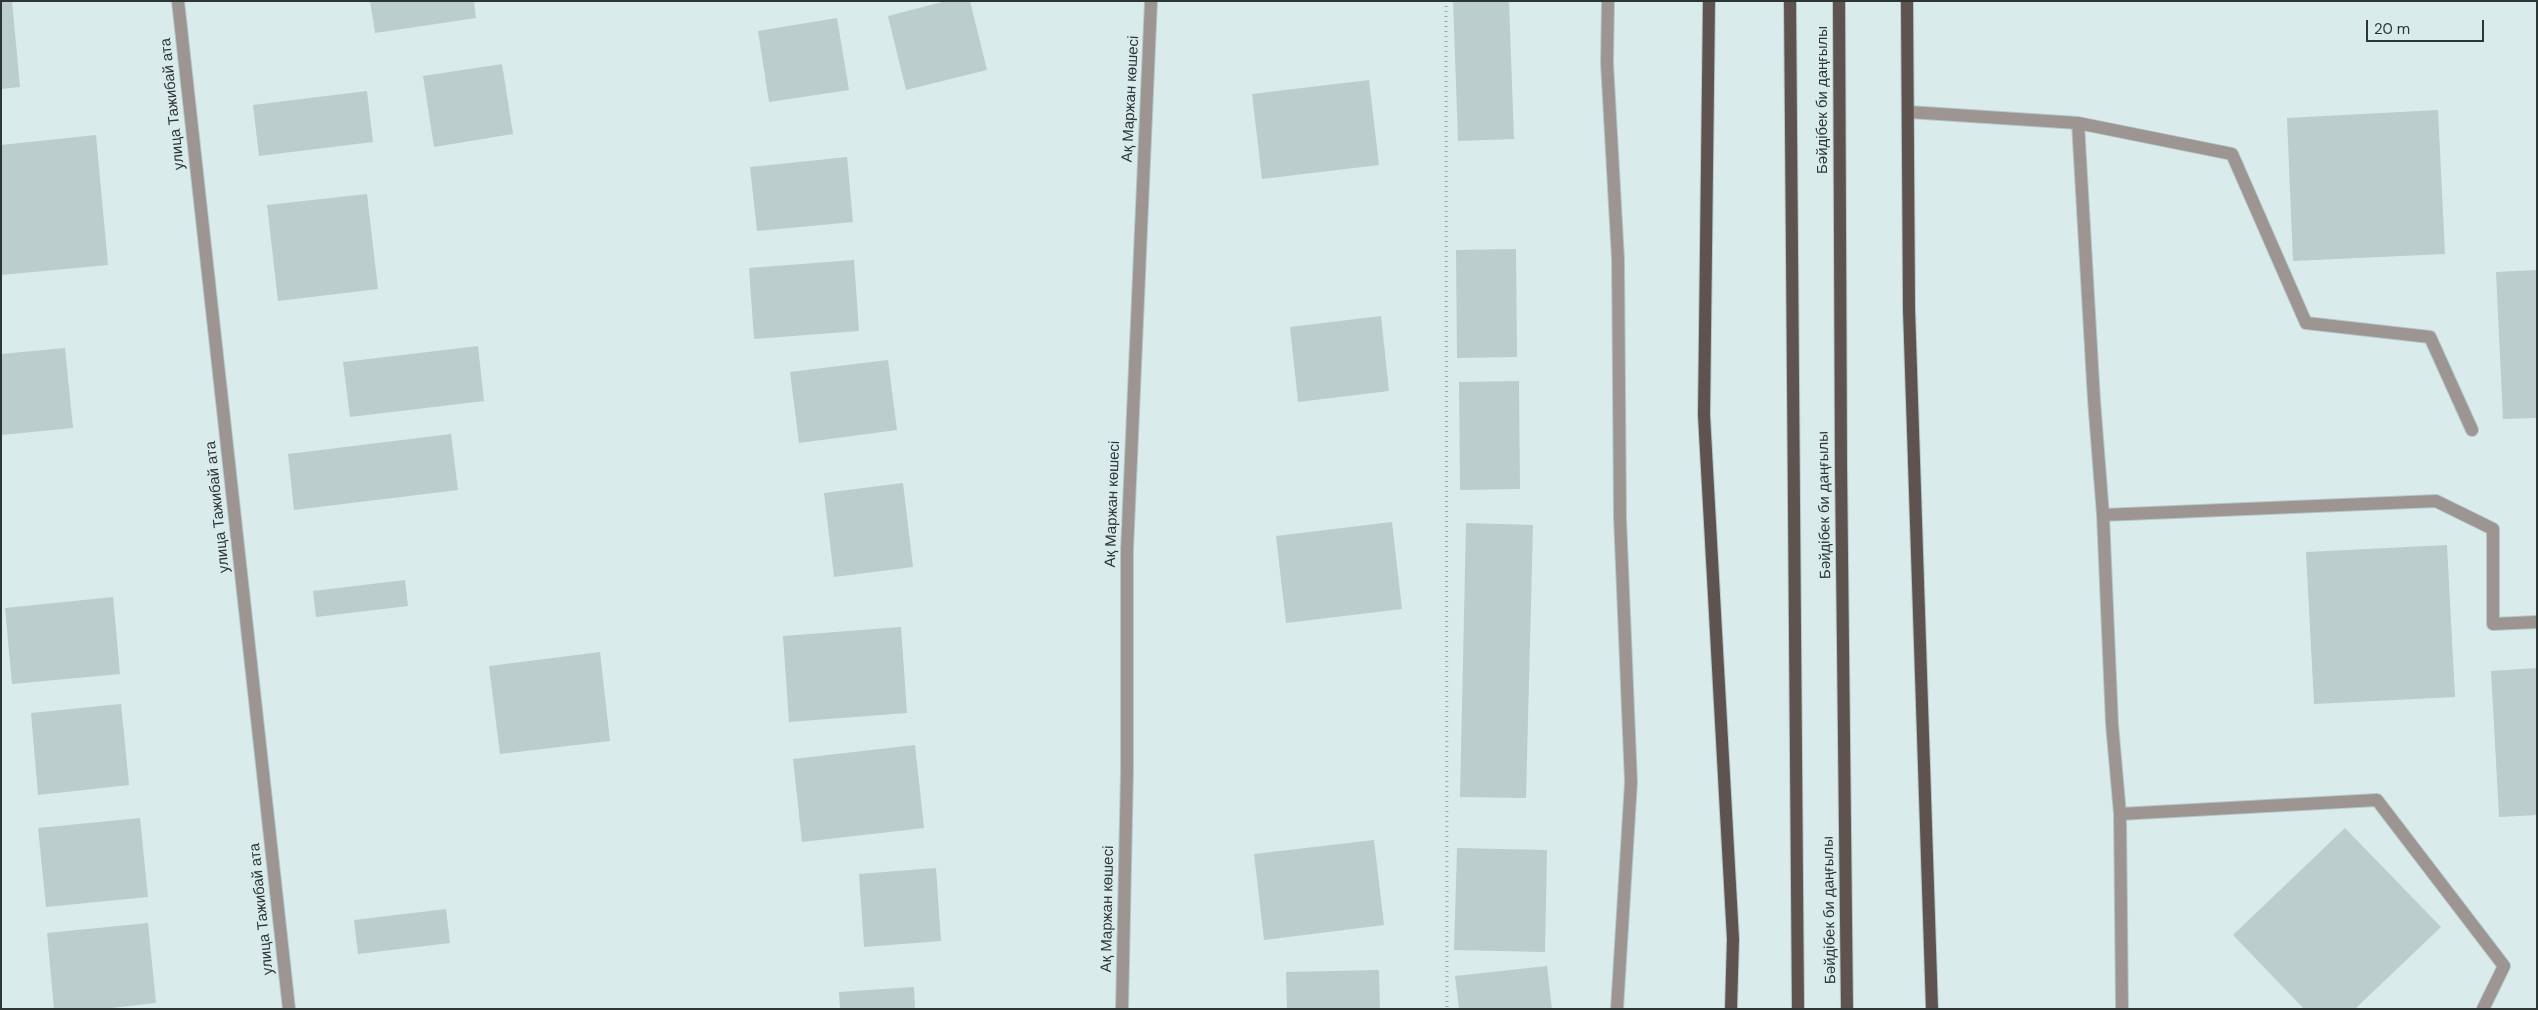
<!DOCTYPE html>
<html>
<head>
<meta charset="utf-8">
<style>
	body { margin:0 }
	#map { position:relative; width:2538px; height:1010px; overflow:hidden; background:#d9eceb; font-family:"DM Sans",sans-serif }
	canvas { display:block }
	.frame { position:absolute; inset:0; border:2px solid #2d3535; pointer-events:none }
	.scale { position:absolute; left:2366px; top:20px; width:118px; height:22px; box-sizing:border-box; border:2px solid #2d3535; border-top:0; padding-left:6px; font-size:15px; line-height:18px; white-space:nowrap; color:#2d3535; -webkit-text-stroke:4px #d9eceb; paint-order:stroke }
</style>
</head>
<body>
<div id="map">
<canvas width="2538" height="1010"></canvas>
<div class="frame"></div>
<div class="scale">20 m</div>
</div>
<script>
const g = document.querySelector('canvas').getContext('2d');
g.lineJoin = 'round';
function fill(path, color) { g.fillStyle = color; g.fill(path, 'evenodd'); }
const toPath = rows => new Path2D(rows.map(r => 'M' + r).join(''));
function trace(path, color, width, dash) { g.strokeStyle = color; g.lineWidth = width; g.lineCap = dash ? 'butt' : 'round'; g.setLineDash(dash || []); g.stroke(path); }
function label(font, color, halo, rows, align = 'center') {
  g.font = font + ' "DM Sans",sans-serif'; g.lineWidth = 4; g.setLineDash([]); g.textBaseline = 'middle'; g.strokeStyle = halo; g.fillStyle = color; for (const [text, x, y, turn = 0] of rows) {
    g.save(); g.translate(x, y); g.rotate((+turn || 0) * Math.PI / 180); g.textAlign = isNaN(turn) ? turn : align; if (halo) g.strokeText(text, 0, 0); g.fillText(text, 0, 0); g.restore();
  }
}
fill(toPath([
	[1,1,12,1,20,87,1,89],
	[370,1,474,1,476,18,375,33],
	[946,1,970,1,987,70,906,90,888,16],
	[1453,1,1509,1,1514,139,1458,141],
	[837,18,849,90,769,102,758,31],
	[502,64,513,134,434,147,423,76],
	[1369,80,1379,165,1262,179,1252,94],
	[367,91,373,142,259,156,253,105],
	[2438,110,2445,254,2293,261,2287,118],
	[96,135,108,265,1,275,1,145],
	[847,157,853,222,757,231,750,167],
	[367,194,378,289,278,301,267,205],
	[1516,249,1517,357,1457,358,1456,250],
	[854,260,859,331,754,339,749,268],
	[2537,270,2537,418,2503,419,2496,272],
	[1381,316,1389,391,1298,402,1290,327],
	[478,346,484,401,350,417,343,362],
	[65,348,73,428,1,435,1,354],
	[888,360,897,430,799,443,790,372],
	[1519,381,1520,489,1460,490,1459,382],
	[451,434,458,490,294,510,288,454],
	[903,483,913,567,834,577,824,493],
	[1392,522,1402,609,1286,623,1276,536],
	[1466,523,1533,525,1526,798,1460,797],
	[2447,545,2455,697,2314,704,2306,552],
	[405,580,408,606,316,617,313,591],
	[113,597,120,674,12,684,5,608],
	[901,627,907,713,789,722,783,636],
	[600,652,610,741,500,754,489,666],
	[2537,668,2537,815,2499,817,2491,671],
	[121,704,129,785,38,795,31,713],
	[915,745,924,828,802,842,793,759],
	[140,818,148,897,46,907,38,828],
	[2345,828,2441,927,2355,1009,2304,1009,2233,935],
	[1374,840,1384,925,1264,940,1254,854],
	[1457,848,1547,850,1545,952,1454,950],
	[936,868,941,941,864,947,859,874],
	[446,909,450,943,358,954,354,920],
	[148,923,156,1003,102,1009,54,1009,47,933],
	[1547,966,1552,1009,1459,1009,1455,976],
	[1379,970,1380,1009,1287,1009,1286,972],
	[914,987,915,1009,840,1009,839,992]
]), '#bbcdcd');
const minor = toPath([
	[178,1,289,1009],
	[1608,1,1607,63,1618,259,1620,518,1631,782,1617,1009],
	[1909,112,2078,123,2232,154,2306,323,2430,337,2472,430],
	[2078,123,2094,400,2103,515,2112,724,2120,814,2122,1009],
	[2103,515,2436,501,2493,529,2493,624,2537,622],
	[2120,814,2377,800,2504,966,2483,1009],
	[1122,1009,1127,771,1127,550,1151,1]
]);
const major = toPath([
	[1709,1,1704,415,1733,939,1731,1009],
	[1790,1,1798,1009],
	[1839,1,1841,465,1847,1009],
	[1907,1,1909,309,1932,1009]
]);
trace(minor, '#b7c7c7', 14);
trace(major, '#b7c7c7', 14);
trace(toPath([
	[1446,1,1447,1009]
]), '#9aa9a9', 3, [1, 4]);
trace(minor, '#9c9592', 12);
trace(major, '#5e534e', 12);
label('15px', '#2d3535', '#d9eceb', [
	["Ақ Маржан көшесі",1131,99,-87],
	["Бәйдібек би даңғылы",1823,100,-90],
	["улица Тажибай ата",173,104,-96],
	["Ақ Маржан көшесі",1113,504,-88],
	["Бәйдібек би даңғылы",1825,505,-91],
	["улица Тажибай ата",218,507,-96],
	["улица Тажибай ата",262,909,-96],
	["Ақ Маржан көшесі",1108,909,-89],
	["Бәйдібек би даңғылы",1830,910,-91]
]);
</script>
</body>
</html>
